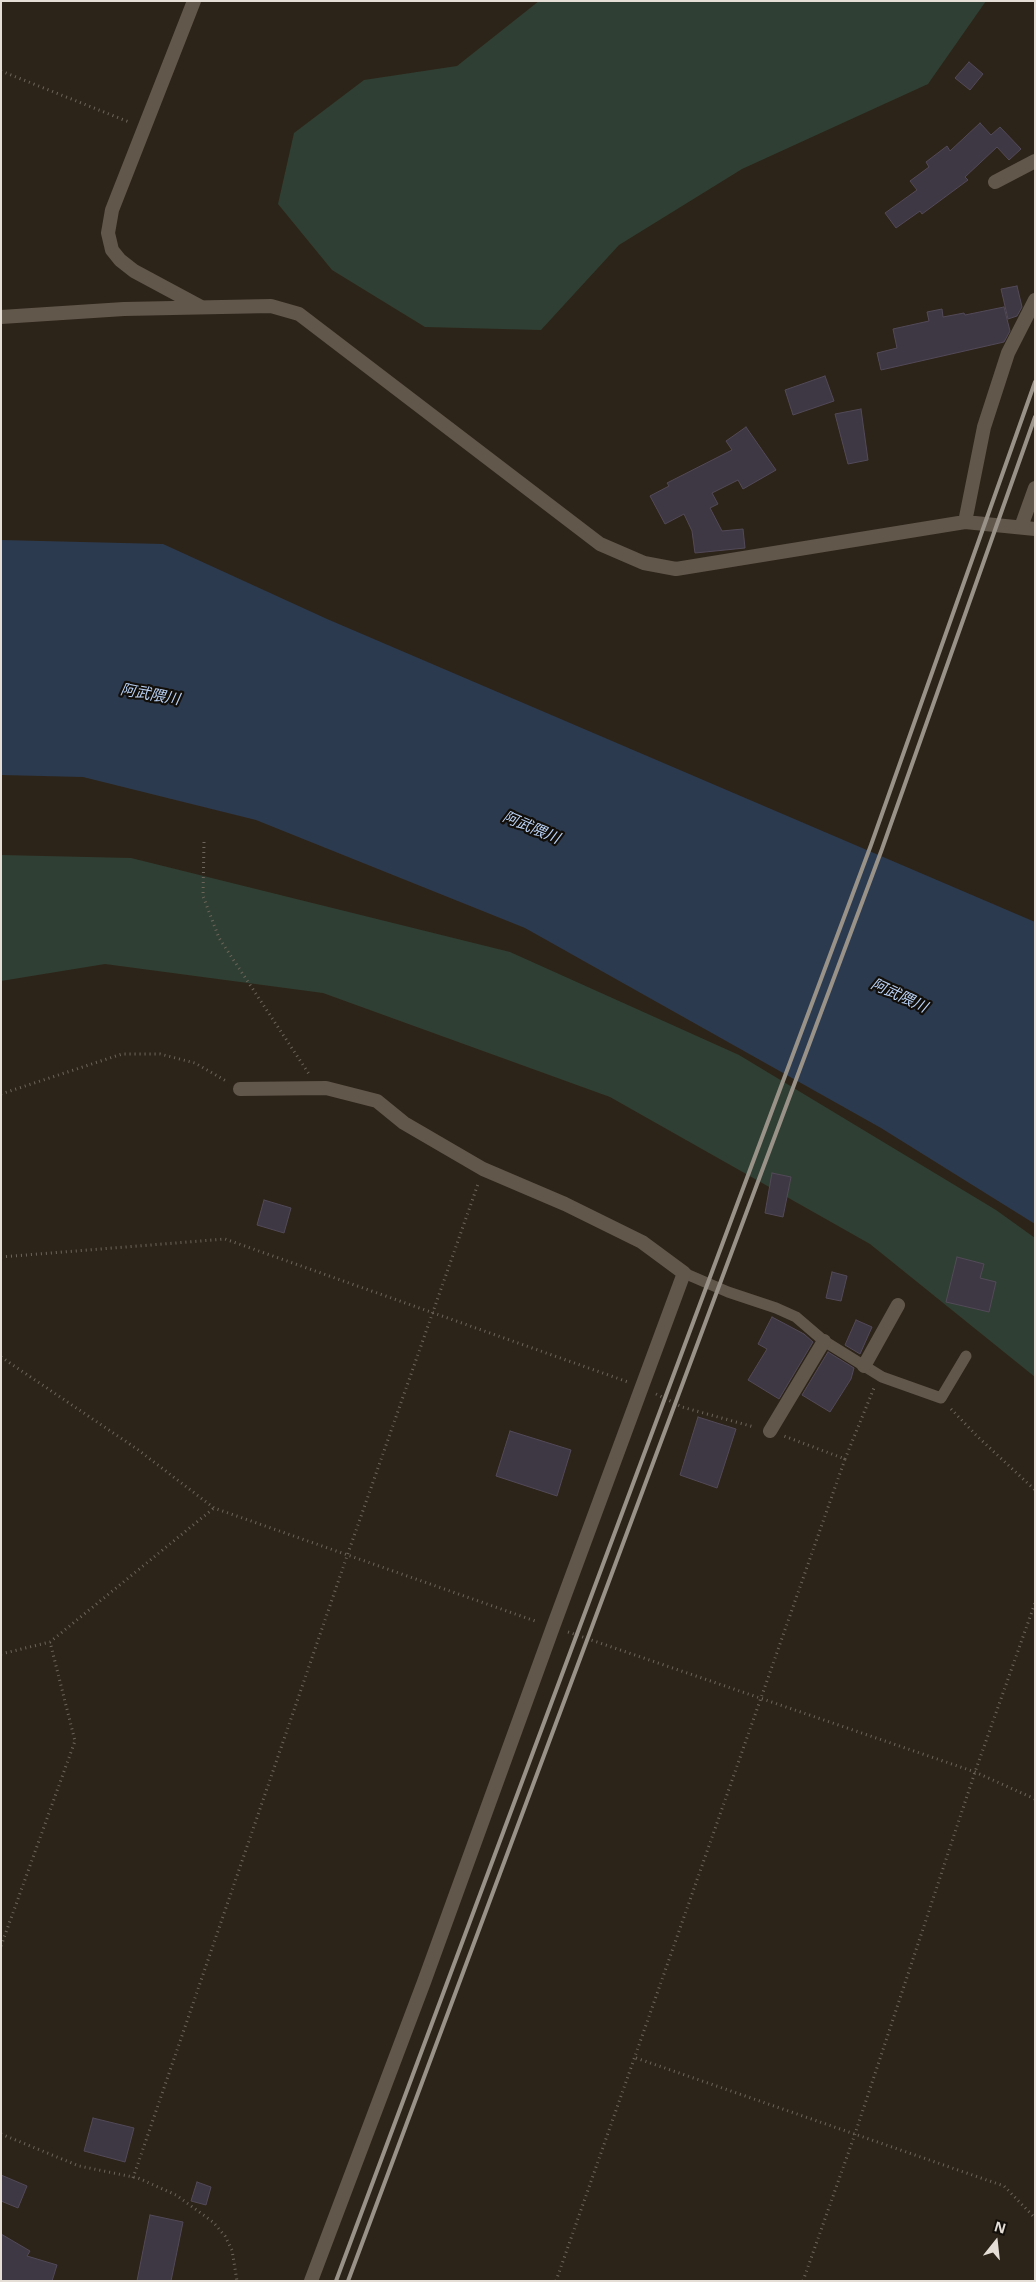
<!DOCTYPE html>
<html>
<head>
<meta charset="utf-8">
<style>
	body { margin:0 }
	#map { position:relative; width:1036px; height:2282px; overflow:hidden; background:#2d2419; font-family:"Noto Sans",sans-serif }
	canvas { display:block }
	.frame { position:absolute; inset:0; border:2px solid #e4ded7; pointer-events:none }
	.north { position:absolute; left:971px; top:2217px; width:50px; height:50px; -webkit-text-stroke:4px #120e09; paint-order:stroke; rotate:16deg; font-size:14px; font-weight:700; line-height:20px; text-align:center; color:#e4ded7 }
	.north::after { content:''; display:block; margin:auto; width:18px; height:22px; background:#e4ded7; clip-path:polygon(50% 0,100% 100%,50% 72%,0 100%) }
</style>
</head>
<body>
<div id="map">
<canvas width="1036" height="2282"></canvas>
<div class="frame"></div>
<div class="north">N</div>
</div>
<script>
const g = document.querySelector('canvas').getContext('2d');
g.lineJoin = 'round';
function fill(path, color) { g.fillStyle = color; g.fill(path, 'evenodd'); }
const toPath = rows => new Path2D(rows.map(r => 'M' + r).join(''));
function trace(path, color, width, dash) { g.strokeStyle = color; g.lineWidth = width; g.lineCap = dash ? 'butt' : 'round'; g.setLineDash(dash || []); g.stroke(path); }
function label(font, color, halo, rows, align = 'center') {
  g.font = font + ' "Noto Sans","Noto Sans JP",sans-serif'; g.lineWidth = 4.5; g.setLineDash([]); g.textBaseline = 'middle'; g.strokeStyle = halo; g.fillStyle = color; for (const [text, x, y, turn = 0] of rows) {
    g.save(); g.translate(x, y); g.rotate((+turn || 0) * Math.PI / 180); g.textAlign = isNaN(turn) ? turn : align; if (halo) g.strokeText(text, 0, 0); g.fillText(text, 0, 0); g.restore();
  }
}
fill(toPath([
	[539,1,986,1,928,84,742,169,619,245,541,330,425,327,332,270,278,204,294,133,364,80,457,66],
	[1,855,131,858,510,952,739,1055,996,1210,1035,1238,1035,1377,870,1244,610,1097,323,993,105,964,1,981]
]), '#303f33');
fill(toPath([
	[1,540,163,544,327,619,1035,922,1035,1224,881,1128,525,928,256,820,83,777,1,775]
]), '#2c3a4f');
const building = toPath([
	[969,62,983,74,970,90,955,78,969,62],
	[980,123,991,135,1000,127,1021,149,1009,160,997,147,965,177,968,180,922,214,920,211,896,228,885,213,917,190,910,181,929,167,926,162,947,146,950,151,980,123],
	[1017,286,1022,307,1017,316,1008,319,1001,289,1017,286],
	[1004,307,1010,331,1004,342,881,370,877,353,897,348,893,329,929,321,927,312,942,309,943,317,964,313,965,315,1004,307],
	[825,376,834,401,793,415,785,390,825,376],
	[861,409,868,460,848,464,835,414,861,409],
	[746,427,776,470,743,489,738,480,712,493,718,504,710,508,722,531,743,529,745,548,695,553,692,531,684,514,665,524,650,496,669,486,667,483,732,450,726,441,746,427],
	[772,1173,791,1177,783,1217,765,1213,772,1173],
	[264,1200,291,1208,284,1233,257,1225,264,1200],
	[957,1257,984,1264,980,1278,996,1282,989,1312,946,1302,957,1257],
	[832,1272,847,1276,841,1301,826,1298,832,1272],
	[772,1317,804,1334,813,1342,779,1399,748,1380,767,1349,758,1344,772,1317],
	[856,1320,872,1327,860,1354,845,1345,856,1320],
	[828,1352,854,1368,851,1379,830,1412,802,1395,828,1352],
	[698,1417,736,1429,717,1488,680,1475,698,1417],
	[510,1431,571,1450,557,1496,496,1476,510,1431],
	[93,2118,134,2128,125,2162,84,2151,93,2118],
	[1,2175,27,2186,18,2208,1,2201,1,2175],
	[197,2182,211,2187,206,2205,191,2201,197,2182],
	[150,2215,183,2222,171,2281,137,2281,150,2215],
	[1,2234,30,2251,27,2256,57,2265,52,2281,1,2281,1,2234]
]);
fill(building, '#3e3744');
trace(building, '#524a58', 1);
trace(toPath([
	[1,71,129,122],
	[204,842,203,896,219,938,309,1074],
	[1,1094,122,1054,160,1054,195,1063,228,1082],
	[1,1257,225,1239,628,1382],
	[1,1357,137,1449,214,1508,538,1622],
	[656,1394,682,1407,754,1427],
	[951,1409,978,1437,1035,1490],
	[845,1459,874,1388],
	[568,1632,975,1772,1035,1799],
	[1,1654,50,1642,214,1508],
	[1,1946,75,1741,50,1642],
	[636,2058,1004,2186,1035,2218],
	[1,2134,79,2166,138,2178,176,2195,213,2222,225,2236,232,2250,237,2281],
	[133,2178,347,1556,478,1184],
	[556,2281,845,1459,784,1436],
	[803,2281,855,2134,975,1772,1035,1603]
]), '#6d655b', 3, [1, 4]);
trace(toPath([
	[684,1273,728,1292,776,1308,796,1317,824,1341,882,1377,941,1398,966,1356]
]), '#62574b', 11);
trace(toPath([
	[194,1,112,210,108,233,112,250,120,260,134,271,201,307],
	[995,182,1035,161],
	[1,317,124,309,271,306,299,314,600,544,644,563,676,569,965,522,1035,529],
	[965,522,984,427,1008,353,1035,300],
	[1021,527,1035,488],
	[240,1089,326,1088,377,1101,404,1123,483,1169,565,1204,642,1242,684,1273,553,1627,424,1982,311,2281],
	[864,1366,898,1305],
	[770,1431,824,1341]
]), '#62574b', 14);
trace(toPath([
	[336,2281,871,845,1035,382],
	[348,2281,882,849,1035,417]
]), '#999289', 4);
label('italic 15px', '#bad2f6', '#120e09', [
	["阿武隈川",150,695,10],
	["阿武隈川",531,828,23],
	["阿武隈川",899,996,25]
]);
</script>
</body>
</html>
